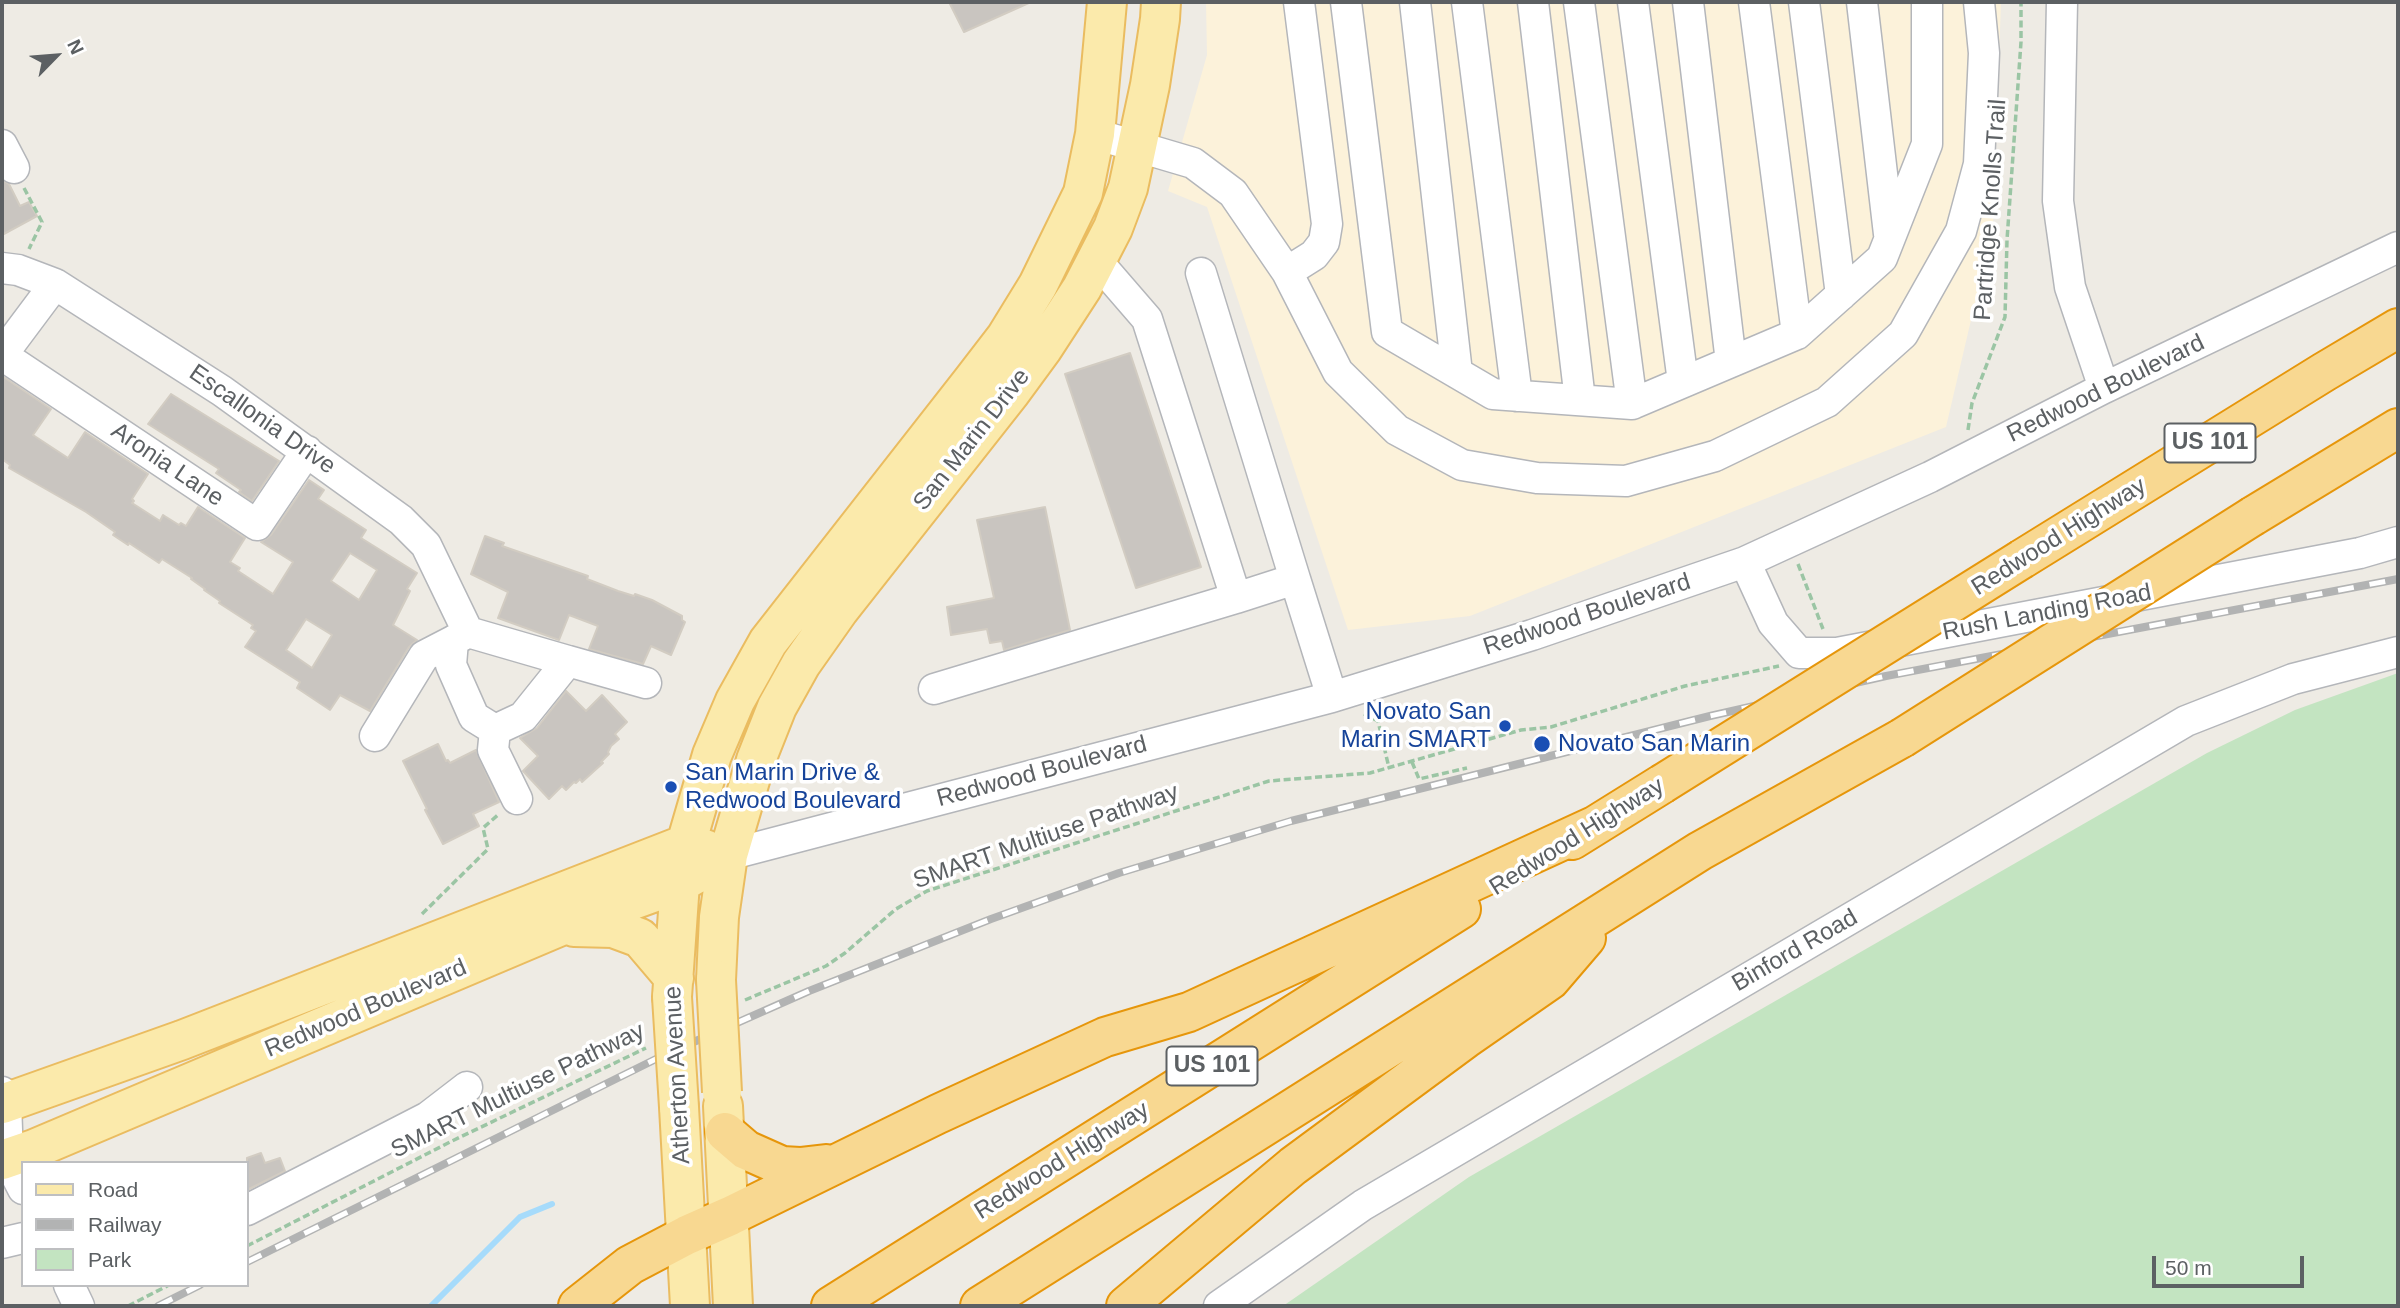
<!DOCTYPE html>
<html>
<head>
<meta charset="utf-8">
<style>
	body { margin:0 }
	#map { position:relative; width:2400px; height:1308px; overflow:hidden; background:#eeebe4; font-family:Helvetica,sans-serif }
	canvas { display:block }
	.frame { position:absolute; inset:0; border:4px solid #5c6063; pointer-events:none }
	.legend { position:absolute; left:21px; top:1161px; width:228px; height:126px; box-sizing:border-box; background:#fff; border:2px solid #bebfc1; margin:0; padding:9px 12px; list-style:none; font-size:21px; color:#5c6063 }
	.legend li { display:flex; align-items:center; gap:14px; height:35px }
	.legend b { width:35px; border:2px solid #bebfc1 }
	.north { position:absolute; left:21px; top:21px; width:70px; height:70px; -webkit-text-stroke:5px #fff; paint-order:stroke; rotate:65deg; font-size:19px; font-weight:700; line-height:28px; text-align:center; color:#5c6063 }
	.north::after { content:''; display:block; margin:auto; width:24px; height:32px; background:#5c6063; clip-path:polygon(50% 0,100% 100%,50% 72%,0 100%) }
	.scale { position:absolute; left:2152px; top:1256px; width:152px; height:32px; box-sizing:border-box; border:4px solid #5c6063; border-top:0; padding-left:9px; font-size:21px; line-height:24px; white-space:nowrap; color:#5c6063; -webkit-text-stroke:5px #fff; paint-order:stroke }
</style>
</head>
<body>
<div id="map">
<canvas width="2400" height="1308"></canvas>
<div class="frame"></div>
<ul class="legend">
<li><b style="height:9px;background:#fbeaab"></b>Road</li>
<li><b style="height:9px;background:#b2b3b3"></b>Railway</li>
<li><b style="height:19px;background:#c3e4c1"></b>Park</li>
</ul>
<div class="north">N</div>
<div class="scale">50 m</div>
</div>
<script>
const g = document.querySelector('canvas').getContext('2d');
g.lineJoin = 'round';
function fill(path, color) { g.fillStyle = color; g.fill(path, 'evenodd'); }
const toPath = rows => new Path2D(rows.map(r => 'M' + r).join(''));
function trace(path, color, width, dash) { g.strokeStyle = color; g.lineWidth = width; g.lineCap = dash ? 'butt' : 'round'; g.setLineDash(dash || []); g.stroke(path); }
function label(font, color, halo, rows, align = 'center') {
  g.font = font + ' Helvetica,sans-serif'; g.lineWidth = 7; g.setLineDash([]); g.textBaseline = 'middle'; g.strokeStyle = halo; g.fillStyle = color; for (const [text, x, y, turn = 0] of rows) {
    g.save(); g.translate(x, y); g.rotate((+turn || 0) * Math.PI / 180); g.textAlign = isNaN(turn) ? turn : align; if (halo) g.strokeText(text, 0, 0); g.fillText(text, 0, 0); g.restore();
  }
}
fill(toPath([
	[1206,2,2001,2,1993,226,1946,427,1470,616,1348,630,1207,207,1168,191,1207,55]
]), '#fcf2da');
fill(toPath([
	[2398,673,2398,1306,1283,1306,1469,1177,2207,753,2295,710]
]), '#c3e4c1');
trace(toPath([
	[431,1306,520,1217,552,1204]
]), '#a6dbfb', 6);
const building = toPath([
	[949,2,1031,2,964,32,949,2],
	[2,180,9,184,20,206,29,202,37,216,2,235,2,180],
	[1130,353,1201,567,1136,588,1065,374,1130,353],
	[2,376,51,409,33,435,68,458,85,432,148,474,132,499,134,501,132,503,160,521,163,515,179,525,181,523,186,526,198,507,245,538,230,562,240,568,238,571,273,594,293,562,261,542,271,535,309,480,324,490,318,499,366,530,361,538,417,573,407,589,410,591,393,625,417,640,409,647,370,711,340,695,330,710,297,688,300,682,245,647,256,631,251,628,253,625,219,603,220,601,204,590,205,589,191,579,192,578,162,559,159,563,129,543,128,545,113,535,115,532,86,512,9,468,10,465,2,459,2,376],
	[350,553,377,570,359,600,331,581,350,553],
	[306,619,332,635,312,668,286,650,306,619],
	[171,394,279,461,252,501,239,492,241,490,216,473,219,469,148,424,171,394],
	[1045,507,1070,630,1004,650,1002,641,990,643,987,629,951,635,947,607,994,598,977,520,1045,507],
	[485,536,504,543,502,546,588,576,587,579,618,591,634,596,635,594,652,600,682,616,682,620,685,622,671,655,651,646,643,664,589,649,598,626,569,615,559,640,498,618,508,592,471,574,485,536],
	[566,691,586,711,602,695,627,722,615,734,619,739,611,746,608,752,609,754,601,762,603,763,582,782,580,779,576,783,574,782,566,790,562,786,549,799,523,771,538,756,520,738,537,728,566,691],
	[438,744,446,761,448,760,450,763,476,750,499,802,473,814,479,826,443,844,425,810,427,809,403,761,438,744],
	[261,1153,265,1163,280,1158,285,1171,247,1190,247,1158,261,1153]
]);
fill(building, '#c9c5c0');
trace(building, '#d2ccc2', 2);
const minor = toPath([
	[1346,2,1387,332,1493,394,1632,404,1797,334,1882,258,1927,144,1927,2],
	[1415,2,1457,373],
	[1467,2,1517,396],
	[1533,2,1580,400],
	[1579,2,1632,404],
	[1633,2,1683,382],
	[1688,2,1731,362],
	[1754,2,1797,334],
	[1804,2,1841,295],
	[1862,2,1889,234],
	[2062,2,2058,201,2070,287,2104,388],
	[1095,134,1193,163,1233,193,1287,272,1338,372,1397,430,1462,465,1537,478,1626,481,1715,456,1827,402,1903,334,1961,231,1979,164,1984,53,1979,2],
	[2,145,14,168],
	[1096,260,1147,319,1236,598,1295,579,1201,273],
	[2,268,18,270,55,284,222,391,401,520,426,545,468,632,568,661,523,717,495,730,474,717,451,665,453,641,468,632],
	[1287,272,1314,255,1324,242,1327,224,1299,2],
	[2,355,257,525,307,451],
	[2,355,55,284],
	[1745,562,1773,623,1799,653,1837,653,2360,553,2398,542],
	[1295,579,1332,697],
	[568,661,646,683],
	[934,689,1236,598],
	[495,730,493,750,517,799],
	[375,736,424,656,453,641],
	[728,855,1332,697,1532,635,1745,562,1930,477,2104,388,2398,247],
	[2,1092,6,1102,8,1158],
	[2,1148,23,1189],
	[247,1210,428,1117,467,1087],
	[2,1243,23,1238],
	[69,1285,79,1306],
	[1219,1306,1363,1205,2186,721,2293,679,2398,652]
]);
const major = toPath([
	[574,927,613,928,640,938,674,978],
	[716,980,719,917,728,855,756,760,777,707,801,664,839,610,1010,393,1043,348,1082,288,1113,228,1128,188,1150,85,1160,19,1161,2],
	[672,997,680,883,686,844,712,755,735,701,768,642,973,380,1006,337,1038,285,1083,193,1095,134,1107,2],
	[2,1104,182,1040,686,844,705,849],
	[723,1106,733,1306],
	[679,1107,690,1306],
	[2,1160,34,1149,561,926,680,883,699,872]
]);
const highway = toPath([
	[2253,516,2398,428],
	[2022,559,2324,372,2398,328],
	[1572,840,1662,784],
	[725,1132,746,1150,782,1166,800,1167,826,1164],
	[578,1306,630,1265,687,1235,730,1216,938,1114,1105,1037,1189,1012,1594,826],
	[831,1306,1461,909],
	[980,1306,1700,851,1902,738],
	[1126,1306,1293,1166,1465,1039,1550,980,1586,938]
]);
trace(minor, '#b4b6ba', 33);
trace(major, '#eabc60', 42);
trace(highway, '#e6960b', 42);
trace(toPath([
	[24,188,42,222,29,249],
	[1968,430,1972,403,2005,317,2007,240,2021,42,2021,2],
	[1798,564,1823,629],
	[1364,714,1378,721,1389,768],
	[1412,762,1419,779,1467,768],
	[422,914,488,849,483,828,499,814],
	[745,1000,826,966,845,953,896,909,927,891,1269,781,1370,773,1521,730,1551,727,1685,686,1779,666],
	[247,1246,452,1141,646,1048],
	[128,1306,169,1285]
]), '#9bc5a4', 3.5, [7, 3.5]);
trace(minor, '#fff', 30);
trace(major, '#fbeaab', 38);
trace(highway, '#f8d891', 38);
const rail = toPath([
	[247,1262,662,1056,809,991,991,919,1119,873,1291,821,1710,716,1886,676,2398,579],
	[158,1306,200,1285]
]);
trace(rail, '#b2b3b3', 8);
trace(rail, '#fff', 5, [16]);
const majorBridge = toPath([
	[716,980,722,1092],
	[672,997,679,1107]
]);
const highwayBridge = toPath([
	[1902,738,2253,516],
	[1662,784,2022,559]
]);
trace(majorBridge, '#eabc60', 42, []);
trace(highwayBridge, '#e6960b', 42, []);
trace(majorBridge, '#fbeaab', 38);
trace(highwayBridge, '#f8d891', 38);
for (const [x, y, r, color] of [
	[1505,726,7,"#1a4fb4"],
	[1542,744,9,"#1a4fb4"],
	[671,787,7,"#1a4fb4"]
]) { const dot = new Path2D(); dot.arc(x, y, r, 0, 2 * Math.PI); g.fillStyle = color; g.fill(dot); trace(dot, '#fff', 2.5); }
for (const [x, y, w] of [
	[2210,443,91],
	[1212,1066,91]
]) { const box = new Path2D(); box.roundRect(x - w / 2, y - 19.5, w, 39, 5); g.fillStyle = '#fff'; g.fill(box); trace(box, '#5c6063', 2); }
label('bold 23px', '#5c6063', null, [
	["US 101",2210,443],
	["US 101",1212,1066]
]);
label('24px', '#5c6063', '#fff', [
	["Partridge Knolls Trail",1991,210,-86],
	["Redwood Boulevard",2106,389,-26],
	["Escallonia Drive",262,420,35],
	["San Marin Drive",972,440,-52],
	["Aronia Lane",167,465,34],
	["Redwood Highway",2059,537,-32],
	["Rush Landing Road",2047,613,-11],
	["Redwood Boulevard",1587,615,-18],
	["Redwood Boulevard",1042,772,-15],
	["SMART Multiuse Pathway",1046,837,-19],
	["Redwood Highway",1577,837,-32],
	["Binford Road",1795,951,-30],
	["Redwood Boulevard",366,1009,-23],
	["Atherton Avenue",678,1075,-93],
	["SMART Multiuse Pathway",518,1091,-26],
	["Redwood Highway",1062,1161,-32]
]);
label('24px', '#164399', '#fff', [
	["Novato San",1491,712,"right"],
	["Marin SMART",1491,740,"right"],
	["Novato San Marin",1558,744],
	["San Marin Drive &",685,773],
	["Redwood Boulevard",685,801]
], 'left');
</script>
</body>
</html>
